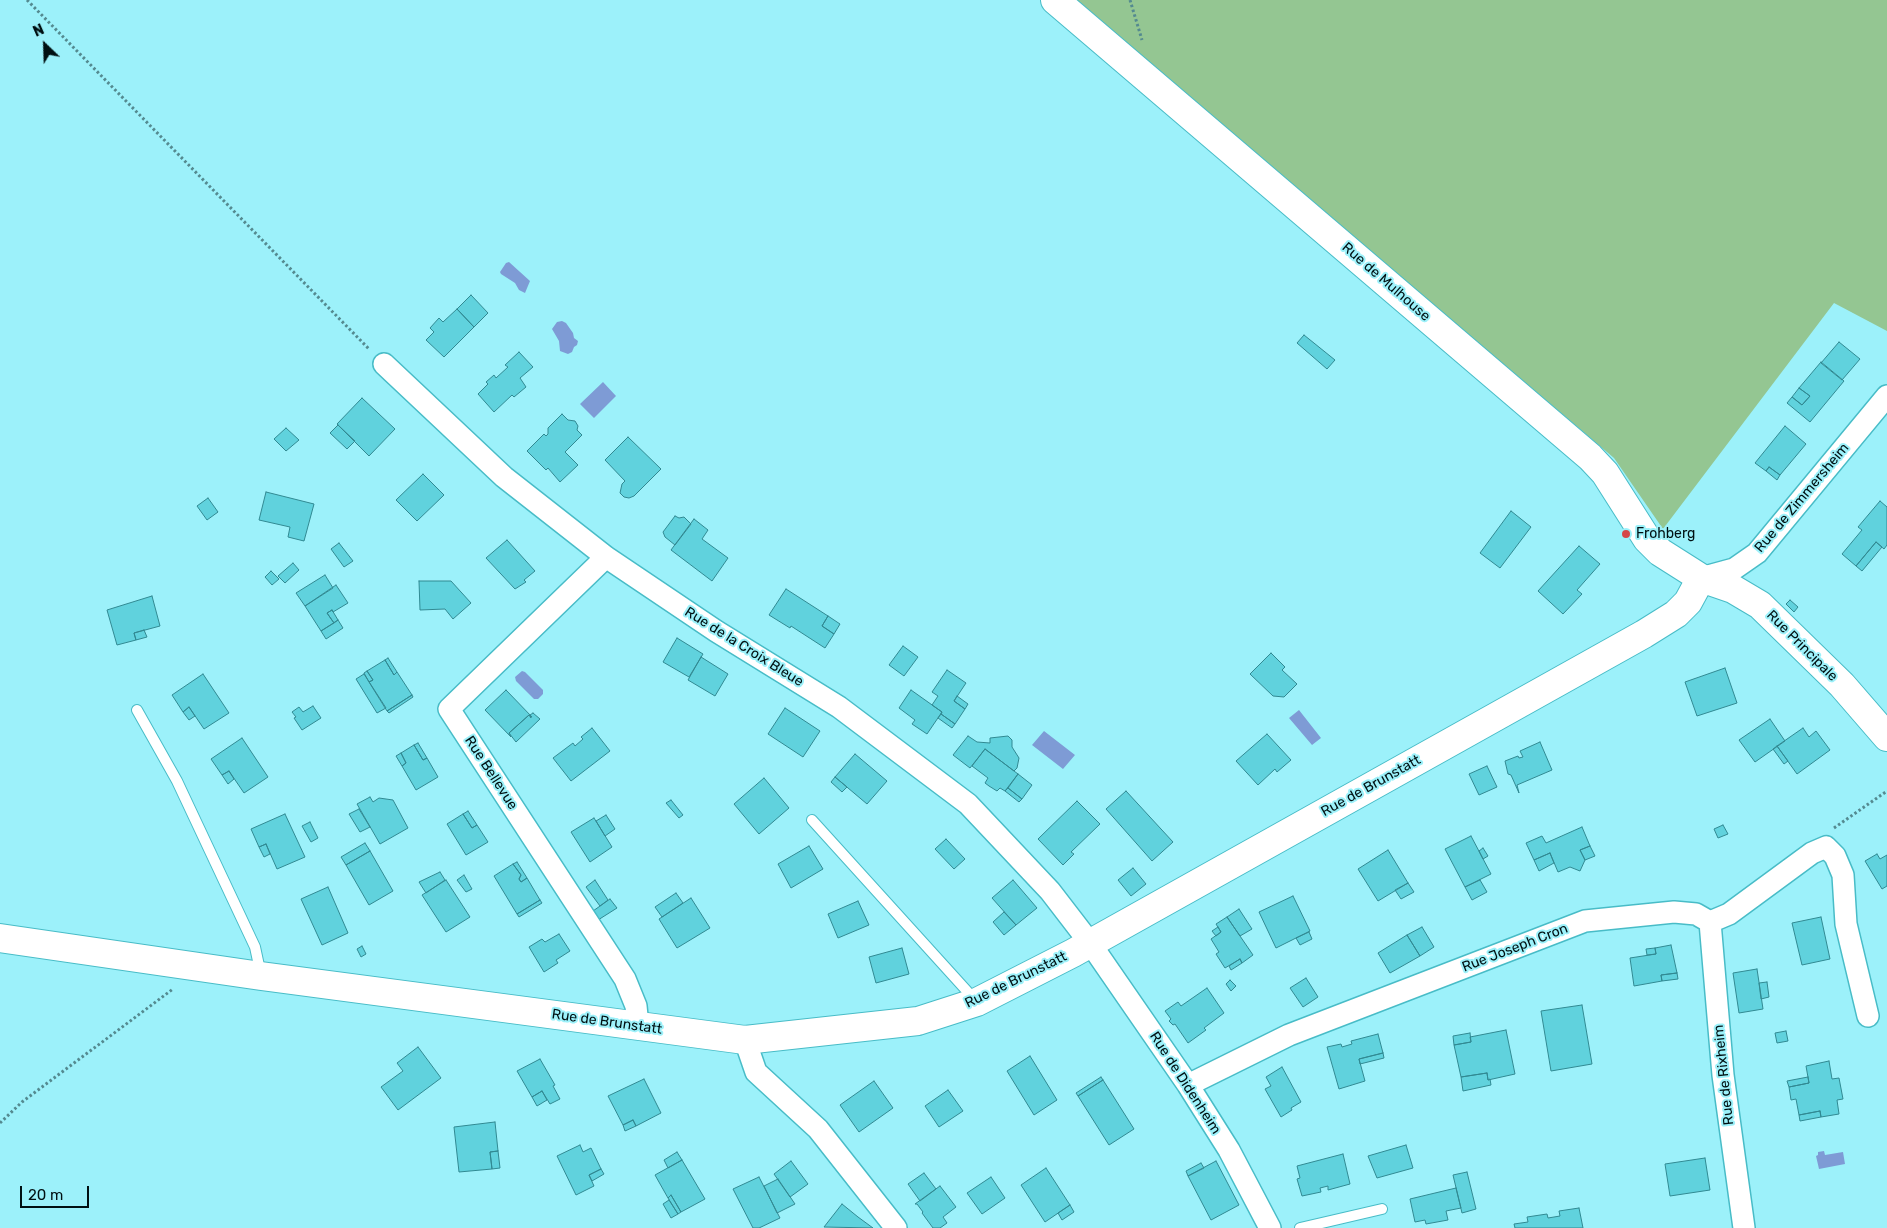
<!DOCTYPE html>
<html>
<head>
<meta charset="utf-8">
<style>
	body { margin:0 }
	#map { position:relative; width:1887px; height:1228px; overflow:hidden; background:#9cf1fa; font-family:Rubik,sans-serif }
	canvas { display:block }
	.north { position:absolute; left:20px; top:20px; width:50px; height:50px; -webkit-text-stroke:4px #9cf1fa; paint-order:stroke; rotate:336deg; font-size:14px; font-weight:700; line-height:20px; text-align:center; color:#001012 }
	.north::after { content:''; display:block; margin:auto; width:18px; height:22px; background:#001012; clip-path:polygon(50% 0,100% 100%,50% 72%,0 100%) }
	.scale { position:absolute; left:20px; top:1186px; width:69px; height:22px; box-sizing:border-box; border:2px solid #001012; border-top:0; padding-left:6px; font-size:15px; line-height:18px; white-space:nowrap; color:#001012; -webkit-text-stroke:4px #9cf1fa; paint-order:stroke }
</style>
</head>
<body>
<div id="map">
<canvas width="1887" height="1228"></canvas>
<div class="north">N</div>
<div class="scale">20 m</div>
</div>
<script>
const g = document.querySelector('canvas').getContext('2d');
g.lineJoin = 'round';
function fill(path, color) { g.fillStyle = color; g.fill(path, 'evenodd'); }
const toPath = rows => new Path2D(rows.map(r => 'M' + r).join(''));
function trace(path, color, width, dash) { g.strokeStyle = color; g.lineWidth = width; g.lineCap = dash ? 'butt' : 'round'; g.setLineDash(dash || []); g.stroke(path); }
function label(font, color, halo, rows, align = 'center') {
  g.font = font + ' Rubik,sans-serif'; g.lineWidth = 4; g.setLineDash([]); g.textBaseline = 'middle'; g.strokeStyle = halo; g.fillStyle = color; for (const [text, x, y, turn = 0] of rows) {
    g.save(); g.translate(x, y); g.rotate((+turn || 0) * Math.PI / 180); g.textAlign = isNaN(turn) ? turn : align; if (halo) g.strokeText(text, 0, 0); g.fillText(text, 0, 0); g.restore();
  }
}
fill(toPath([
	[1075,0,1887,0,1887,331,1834,303,1663,529,1614,458]
]), '#94c692');
fill(toPath([
	[509,262,530,281,525,293,519,290,515,283,501,274,500,272,506,263],
	[562,321,566,323,573,333,574,338,578,341,577,345,574,347,572,352,568,354,560,351,559,341,552,329,557,322],
	[603,382,616,396,594,418,580,404],
	[522,671,525,672,543,690,543,694,538,699,534,699,516,681,515,677],
	[1299,710,1321,738,1312,745,1289,718],
	[1044,731,1075,755,1063,769,1032,745],
	[1824,1151,1825,1155,1843,1152,1845,1164,1819,1169,1816,1156,1818,1155,1818,1152]
]), '#7e9bd5');
const building = toPath([
	[471,295,488,313,474,327,457,309,471,295],
	[457,309,474,327,444,357,426,340,434,332,430,328,439,318,443,322,457,309],
	[1304,335,1335,360,1327,369,1297,343,1304,335],
	[1839,342,1860,359,1842,380,1821,363,1839,342],
	[519,352,533,367,520,378,526,387,514,397,512,395,494,412,478,394,488,384,486,382,494,375,496,378,508,367,505,365,519,352],
	[1821,362,1844,381,1810,422,1787,403,1792,397,1802,405,1810,396,1799,388,1821,362],
	[1799,388,1810,396,1802,405,1792,397,1799,388],
	[362,398,395,429,369,456,337,424,362,398],
	[562,414,568,420,575,421,578,426,577,430,582,435,565,452,578,465,560,482,548,468,546,470,527,451,544,434,546,436,548,434,548,428,562,414],
	[338,425,355,441,347,449,330,433,338,425],
	[1785,426,1806,444,1780,475,1769,467,1766,471,1755,463,1785,426],
	[286,428,299,440,286,451,274,439,286,428],
	[628,437,661,469,634,496,629,498,624,497,620,493,622,484,625,481,605,460,628,437],
	[1769,467,1780,475,1777,480,1766,471,1769,467],
	[423,474,444,495,417,521,396,500,423,474],
	[266,492,314,504,304,541,288,537,290,527,259,520,266,492],
	[208,498,218,512,207,520,197,506,208,498],
	[1880,501,1887,507,1887,545,1884,549,1876,542,1856,566,1842,554,1862,530,1858,527,1880,501],
	[1511,511,1531,527,1500,568,1480,553,1511,511],
	[675,516,679,518,684,517,691,524,675,545,665,537,663,532,675,516],
	[694,519,708,530,702,539,728,558,712,581,671,550,694,519],
	[507,540,535,571,524,580,526,582,515,589,486,558,507,540],
	[1876,542,1882,547,1862,571,1856,566,1876,542],
	[339,543,353,561,344,567,331,549,339,543],
	[1579,546,1600,564,1577,590,1582,594,1563,614,1538,591,1579,546],
	[293,563,299,570,285,583,278,576,293,563],
	[271,571,279,579,272,585,265,577,271,571],
	[325,575,333,588,305,606,296,593,325,575],
	[419,581,451,581,471,603,453,619,445,609,420,610,419,581],
	[336,585,348,603,333,612,332,610,327,613,334,623,321,631,305,606,336,585],
	[786,589,828,616,822,626,834,634,825,648,791,626,790,628,769,615,786,589],
	[152,596,160,626,134,633,136,640,117,645,107,610,152,596],
	[1790,600,1798,607,1794,612,1786,604,1790,600],
	[332,610,338,620,334,623,327,613,332,610],
	[828,616,840,624,834,634,822,626,828,616],
	[338,620,343,628,326,639,321,631,338,620],
	[144,630,147,637,136,640,134,633,144,630],
	[677,638,703,654,689,677,663,662,677,638],
	[903,646,918,657,904,676,889,665,903,646],
	[1271,653,1285,667,1282,670,1297,684,1284,697,1273,696,1250,674,1271,653],
	[701,657,728,674,715,696,688,680,701,657],
	[388,658,397,672,394,675,385,660,388,658],
	[385,660,394,675,397,672,412,695,387,711,369,682,373,680,367,671,385,660],
	[1725,668,1737,703,1697,716,1685,682,1725,668],
	[947,670,966,683,954,701,965,709,955,724,941,714,942,712,932,705,938,696,932,692,947,670],
	[367,671,373,680,369,682,364,673,367,671],
	[203,674,229,713,204,729,189,707,183,712,172,695,203,674],
	[364,674,386,708,377,713,356,679,364,674],
	[506,690,532,717,529,715,509,733,511,737,485,710,506,690],
	[911,690,942,712,927,734,912,724,915,720,899,708,911,690],
	[412,695,413,697,389,713,387,711,412,695],
	[957,696,968,704,965,709,954,701,957,696],
	[313,706,321,718,302,730,294,718,296,717,292,712,299,707,303,712,313,706],
	[189,707,195,716,189,720,183,712,189,707],
	[785,708,820,731,803,757,768,734,785,708],
	[533,713,540,719,516,742,509,733,529,715,531,718,530,715,533,713],
	[941,714,955,724,952,728,938,718,941,714],
	[1770,719,1785,741,1755,762,1739,740,1770,719],
	[592,728,610,751,571,781,553,758,573,743,575,746,583,739,581,737,592,728],
	[1803,728,1809,737,1816,731,1830,750,1797,774,1777,746,1803,728],
	[1267,734,1291,760,1277,772,1275,769,1258,785,1236,761,1267,734],
	[968,736,977,742,990,743,990,738,1008,736,1012,740,1012,747,1019,758,1017,768,1014,771,985,749,970,768,953,755,968,736],
	[242,738,268,777,244,793,229,771,222,775,211,759,242,738],
	[1540,742,1552,770,1517,785,1519,793,1511,775,1508,774,1505,761,1518,756,1519,758,1523,757,1520,751,1540,742],
	[418,743,427,758,423,760,414,745,418,743],
	[414,745,423,760,427,758,438,777,416,790,402,766,406,763,401,753,414,745],
	[1777,746,1788,761,1784,764,1773,749,1777,746],
	[985,749,1018,774,1005,791,1000,788,997,791,989,786,985,783,988,778,972,766,985,749],
	[401,753,406,763,402,766,396,756,401,753],
	[855,754,887,781,867,804,835,777,855,754],
	[1487,766,1497,787,1479,795,1469,774,1487,766],
	[229,771,234,779,228,784,222,775,229,771],
	[1018,774,1032,785,1022,799,1008,788,1018,774],
	[835,777,847,787,842,792,831,782,835,777],
	[764,778,789,808,759,834,734,804,764,778],
	[1008,788,1022,799,1019,802,1005,791,1008,788],
	[1126,791,1173,842,1152,861,1106,809,1126,791],
	[370,797,373,802,379,798,393,800,408,828,380,844,357,804,370,797],
	[671,800,683,815,679,818,666,803,671,800],
	[1077,801,1100,824,1071,852,1074,854,1063,865,1038,839,1077,801],
	[359,809,370,827,360,832,349,814,359,809],
	[468,811,477,825,472,828,463,814,468,811],
	[285,814,305,857,277,869,266,844,259,847,251,829,285,814],
	[463,814,472,828,477,825,488,842,466,855,447,824,463,814],
	[606,815,615,829,605,836,596,821,606,815],
	[594,818,612,847,590,862,571,832,594,818],
	[310,822,318,838,311,842,302,826,310,822],
	[1723,825,1728,834,1718,838,1714,829,1723,825],
	[1582,827,1590,846,1580,850,1585,860,1580,871,1570,867,1558,872,1550,853,1534,860,1526,843,1542,836,1546,843,1582,827],
	[1471,836,1491,874,1465,887,1445,849,1471,836],
	[946,839,965,859,954,869,935,849,946,839],
	[365,843,370,851,346,865,341,857,365,843],
	[266,844,270,854,264,857,259,847,266,844],
	[809,846,823,869,791,888,778,864,809,846],
	[1590,846,1595,856,1585,860,1580,850,1590,846],
	[1483,848,1488,856,1483,859,1479,851,1483,848],
	[1388,850,1408,883,1378,901,1358,869,1388,850],
	[370,851,393,891,369,905,346,865,370,851],
	[1550,853,1554,863,1539,871,1534,860,1550,853],
	[1877,854,1880,859,1887,855,1887,886,1882,889,1865,861,1877,854],
	[517,862,527,878,521,882,519,879,521,875,513,864,517,862],
	[513,864,521,875,519,879,521,882,527,878,540,900,517,914,494,876,513,864],
	[1133,868,1146,884,1131,896,1118,880,1133,868],
	[440,872,445,880,426,893,419,882,440,872],
	[464,875,472,889,466,892,457,880,464,875],
	[446,880,470,917,446,932,422,895,446,880],
	[595,880,608,900,600,906,586,887,595,880],
	[1013,880,1037,908,1016,925,992,898,1013,880],
	[1480,880,1487,892,1472,900,1465,887,1480,880],
	[1408,883,1414,892,1401,899,1395,890,1408,883],
	[328,887,348,933,322,945,301,899,328,887],
	[676,893,683,903,662,917,655,907,676,893],
	[1293,896,1310,931,1276,948,1259,912,1293,896],
	[691,898,710,928,677,948,659,919,691,898],
	[610,899,617,908,598,920,593,911,610,899],
	[540,900,542,903,519,917,517,914,540,900],
	[858,901,869,925,838,938,828,914,858,901],
	[1239,909,1252,929,1240,936,1227,917,1239,909],
	[1004,912,1016,925,1004,935,993,922,1004,912],
	[1227,917,1253,955,1242,963,1240,959,1225,968,1216,954,1219,952,1211,939,1221,932,1216,924,1227,917],
	[1821,917,1830,959,1802,965,1792,923,1821,917],
	[1218,927,1221,932,1216,936,1212,931,1218,927],
	[1422,927,1434,947,1420,956,1407,935,1422,927],
	[1309,932,1312,939,1300,945,1296,938,1309,932],
	[559,934,570,951,556,960,558,963,544,972,529,947,542,939,545,942,559,934],
	[1407,935,1420,956,1390,973,1378,953,1407,935],
	[1671,945,1677,973,1661,975,1662,981,1634,986,1630,958,1656,954,1655,948,1671,945],
	[362,946,366,954,361,957,357,949,362,946],
	[902,948,909,974,876,983,869,957,902,948],
	[1655,948,1656,954,1647,955,1646,949,1655,948],
	[1240,959,1242,963,1231,970,1229,966,1240,959],
	[1757,969,1763,1009,1739,1013,1733,973,1757,969],
	[1677,973,1678,979,1662,981,1661,975,1677,973],
	[1306,978,1318,997,1303,1007,1290,988,1306,978],
	[1230,980,1236,986,1231,991,1226,984,1230,980],
	[1767,982,1769,997,1761,999,1759,983,1767,982],
	[1207,988,1224,1013,1204,1028,1206,1030,1188,1043,1175,1024,1173,1025,1169,1021,1171,1019,1165,1011,1178,1002,1181,1006,1207,988],
	[1582,1005,1592,1064,1551,1071,1541,1011,1582,1005],
	[1506,1030,1515,1074,1488,1080,1487,1073,1461,1077,1454,1045,1471,1042,1470,1037,1506,1030],
	[1786,1031,1788,1041,1777,1043,1775,1033,1786,1031],
	[1470,1033,1471,1042,1454,1045,1453,1036,1470,1033],
	[1378,1034,1383,1053,1359,1059,1365,1081,1339,1089,1327,1047,1341,1044,1342,1047,1352,1044,1351,1041,1378,1034],
	[418,1047,441,1078,398,1110,381,1087,403,1071,397,1063,418,1047],
	[1383,1053,1384,1058,1360,1064,1359,1059,1383,1053],
	[1030,1056,1057,1100,1034,1115,1007,1071,1030,1056],
	[540,1059,555,1085,553,1086,560,1099,550,1104,542,1091,532,1097,517,1071,540,1059],
	[1829,1061,1832,1079,1839,1078,1843,1099,1837,1100,1839,1114,1821,1117,1820,1111,1799,1115,1796,1099,1791,1100,1789,1087,1809,1083,1806,1066,1829,1061],
	[1282,1067,1301,1102,1291,1108,1292,1110,1281,1117,1265,1089,1271,1086,1266,1077,1282,1067],
	[1487,1073,1488,1080,1490,1079,1491,1085,1463,1091,1461,1077,1487,1073],
	[1101,1077,1103,1080,1078,1096,1076,1093,1101,1077],
	[1808,1077,1809,1083,1789,1087,1787,1081,1808,1077],
	[644,1079,661,1113,636,1126,633,1120,623,1125,608,1096,644,1079],
	[1103,1080,1134,1129,1109,1145,1078,1096,1103,1080],
	[874,1081,893,1108,859,1132,840,1105,874,1081],
	[948,1090,963,1111,939,1127,925,1106,948,1090],
	[542,1091,547,1100,537,1106,532,1097,542,1091],
	[1820,1111,1821,1117,1800,1121,1799,1115,1820,1111],
	[633,1120,636,1126,625,1131,623,1125,633,1120],
	[495,1122,498,1151,490,1152,492,1169,459,1172,454,1127,495,1122],
	[580,1145,583,1152,591,1148,601,1169,589,1175,594,1186,576,1195,557,1156,580,1145],
	[1406,1145,1413,1168,1377,1178,1368,1156,1406,1145],
	[498,1151,500,1168,492,1169,490,1152,498,1151],
	[677,1152,682,1160,668,1168,664,1160,677,1152],
	[1343,1154,1350,1184,1328,1190,1328,1186,1320,1188,1321,1192,1302,1196,1297,1179,1300,1178,1297,1166,1343,1154],
	[1705,1158,1710,1190,1670,1196,1665,1164,1705,1158],
	[682,1160,705,1199,681,1212,671,1195,668,1198,655,1175,682,1160],
	[791,1161,808,1184,790,1197,774,1174,791,1161],
	[1216,1161,1239,1205,1211,1220,1188,1176,1216,1161],
	[1201,1163,1204,1168,1188,1176,1186,1171,1201,1163],
	[1046,1168,1070,1205,1045,1222,1021,1185,1046,1168],
	[601,1169,604,1174,592,1181,589,1175,601,1169],
	[1467,1172,1476,1209,1462,1213,1453,1175,1467,1172],
	[924,1173,936,1189,920,1201,908,1184,924,1173],
	[759,1177,780,1218,759,1228,753,1228,733,1189,759,1177],
	[991,1177,1005,1198,982,1214,967,1193,991,1177],
	[778,1179,795,1204,777,1213,764,1186,778,1179],
	[940,1186,956,1207,943,1217,947,1223,940,1228,933,1228,922,1213,923,1212,917,1204,915,1204,940,1186],
	[1456,1188,1461,1208,1446,1211,1448,1220,1426,1224,1425,1220,1415,1222,1410,1199,1456,1188],
	[671,1195,681,1212,678,1214,668,1198,671,1195],
	[669,1200,678,1214,671,1218,663,1204,669,1200],
	[842,1204,858,1217,873,1228,824,1227,842,1204],
	[1070,1205,1074,1212,1062,1220,1058,1213,1070,1205],
	[1579,1208,1583,1228,1515,1228,1514,1224,1528,1222,1527,1217,1547,1214,1548,1218,1560,1216,1559,1211,1579,1208]
]);
fill(building, '#60d2dd');
trace(building, '#318992', 1);
const service = toPath([
	[137,710,177,781,255,947,261,975],
	[812,820,976,1001],
	[1300,1228,1382,1209]
]);
const minor = toPath([
	[384,364,504,477,606,557,716,631,839,707,968,804,1050,891,1090,943,1188,1085,1229,1150,1270,1228],
	[606,557,449,709,625,979,636,1006,638,1026],
	[1701,578,1734,569,1757,553,1887,396],
	[1710,922,1723,1075,1744,1228],
	[745,1040,756,1072,818,1129,896,1228],
	[1188,1085,1289,1035,1585,921,1674,912,1696,914,1710,922,1729,914,1812,853,1826,847,1835,856,1843,875,1846,924,1868,1016]
]);
const secondary = toPath([
	[1055,0,1590,457,1605,473,1647,539,1660,552,1701,578,1733,589,1760,605,1842,685,1887,737],
	[0,938,261,976,745,1040,918,1021,977,1002,1073,953,1644,634,1676,614,1688,602,1701,578]
]);
trace(service, '#48bcc7', 12);
trace(minor, '#48bcc7', 24);
trace(secondary, '#48bcc7', 30);
trace(toPath([
	[27,0,369,349],
	[1130,0,1142,40],
	[1834,828,1887,791],
	[0,1123,22,1102,173,989]
]), '#548a90', 3, [2.5, 2.5]);
trace(service, '#fff', 10);
trace(minor, '#fff', 21);
trace(secondary, '#fff', 28);
for (const [x, y, r, color] of [
	[1626,534,5,"#d54647"]
]) { const dot = new Path2D(); dot.arc(x, y, r, 0, 2 * Math.PI); g.fillStyle = color; g.fill(dot); trace(dot, '#9cf1fa', 2); }
label('14px', '#001012', '#9cf1fa', [
	["Rue de Mulhouse",1386,282,41],
	["Rue de Zimmersheim",1802,498,-50],
	["Rue Principale",1802,646,45],
	["Rue de la Croix Bleue",744,647,32],
	["Rue Bellevue",491,773,57],
	["Rue de Brunstatt",1371,786,-29],
	["Rue Joseph Cron",1515,948,-21],
	["Rue de Brunstatt",1016,980,-26],
	["Rue de Brunstatt",607,1022,8],
	["Rue de Rixheim",1724,1075,-96],
	["Rue de Didenheim",1185,1083,57]
]);
label('14px', '#001012', '#9cf1fa', [
	["Frohberg",1636,534]
], 'left');
</script>
</body>
</html>
